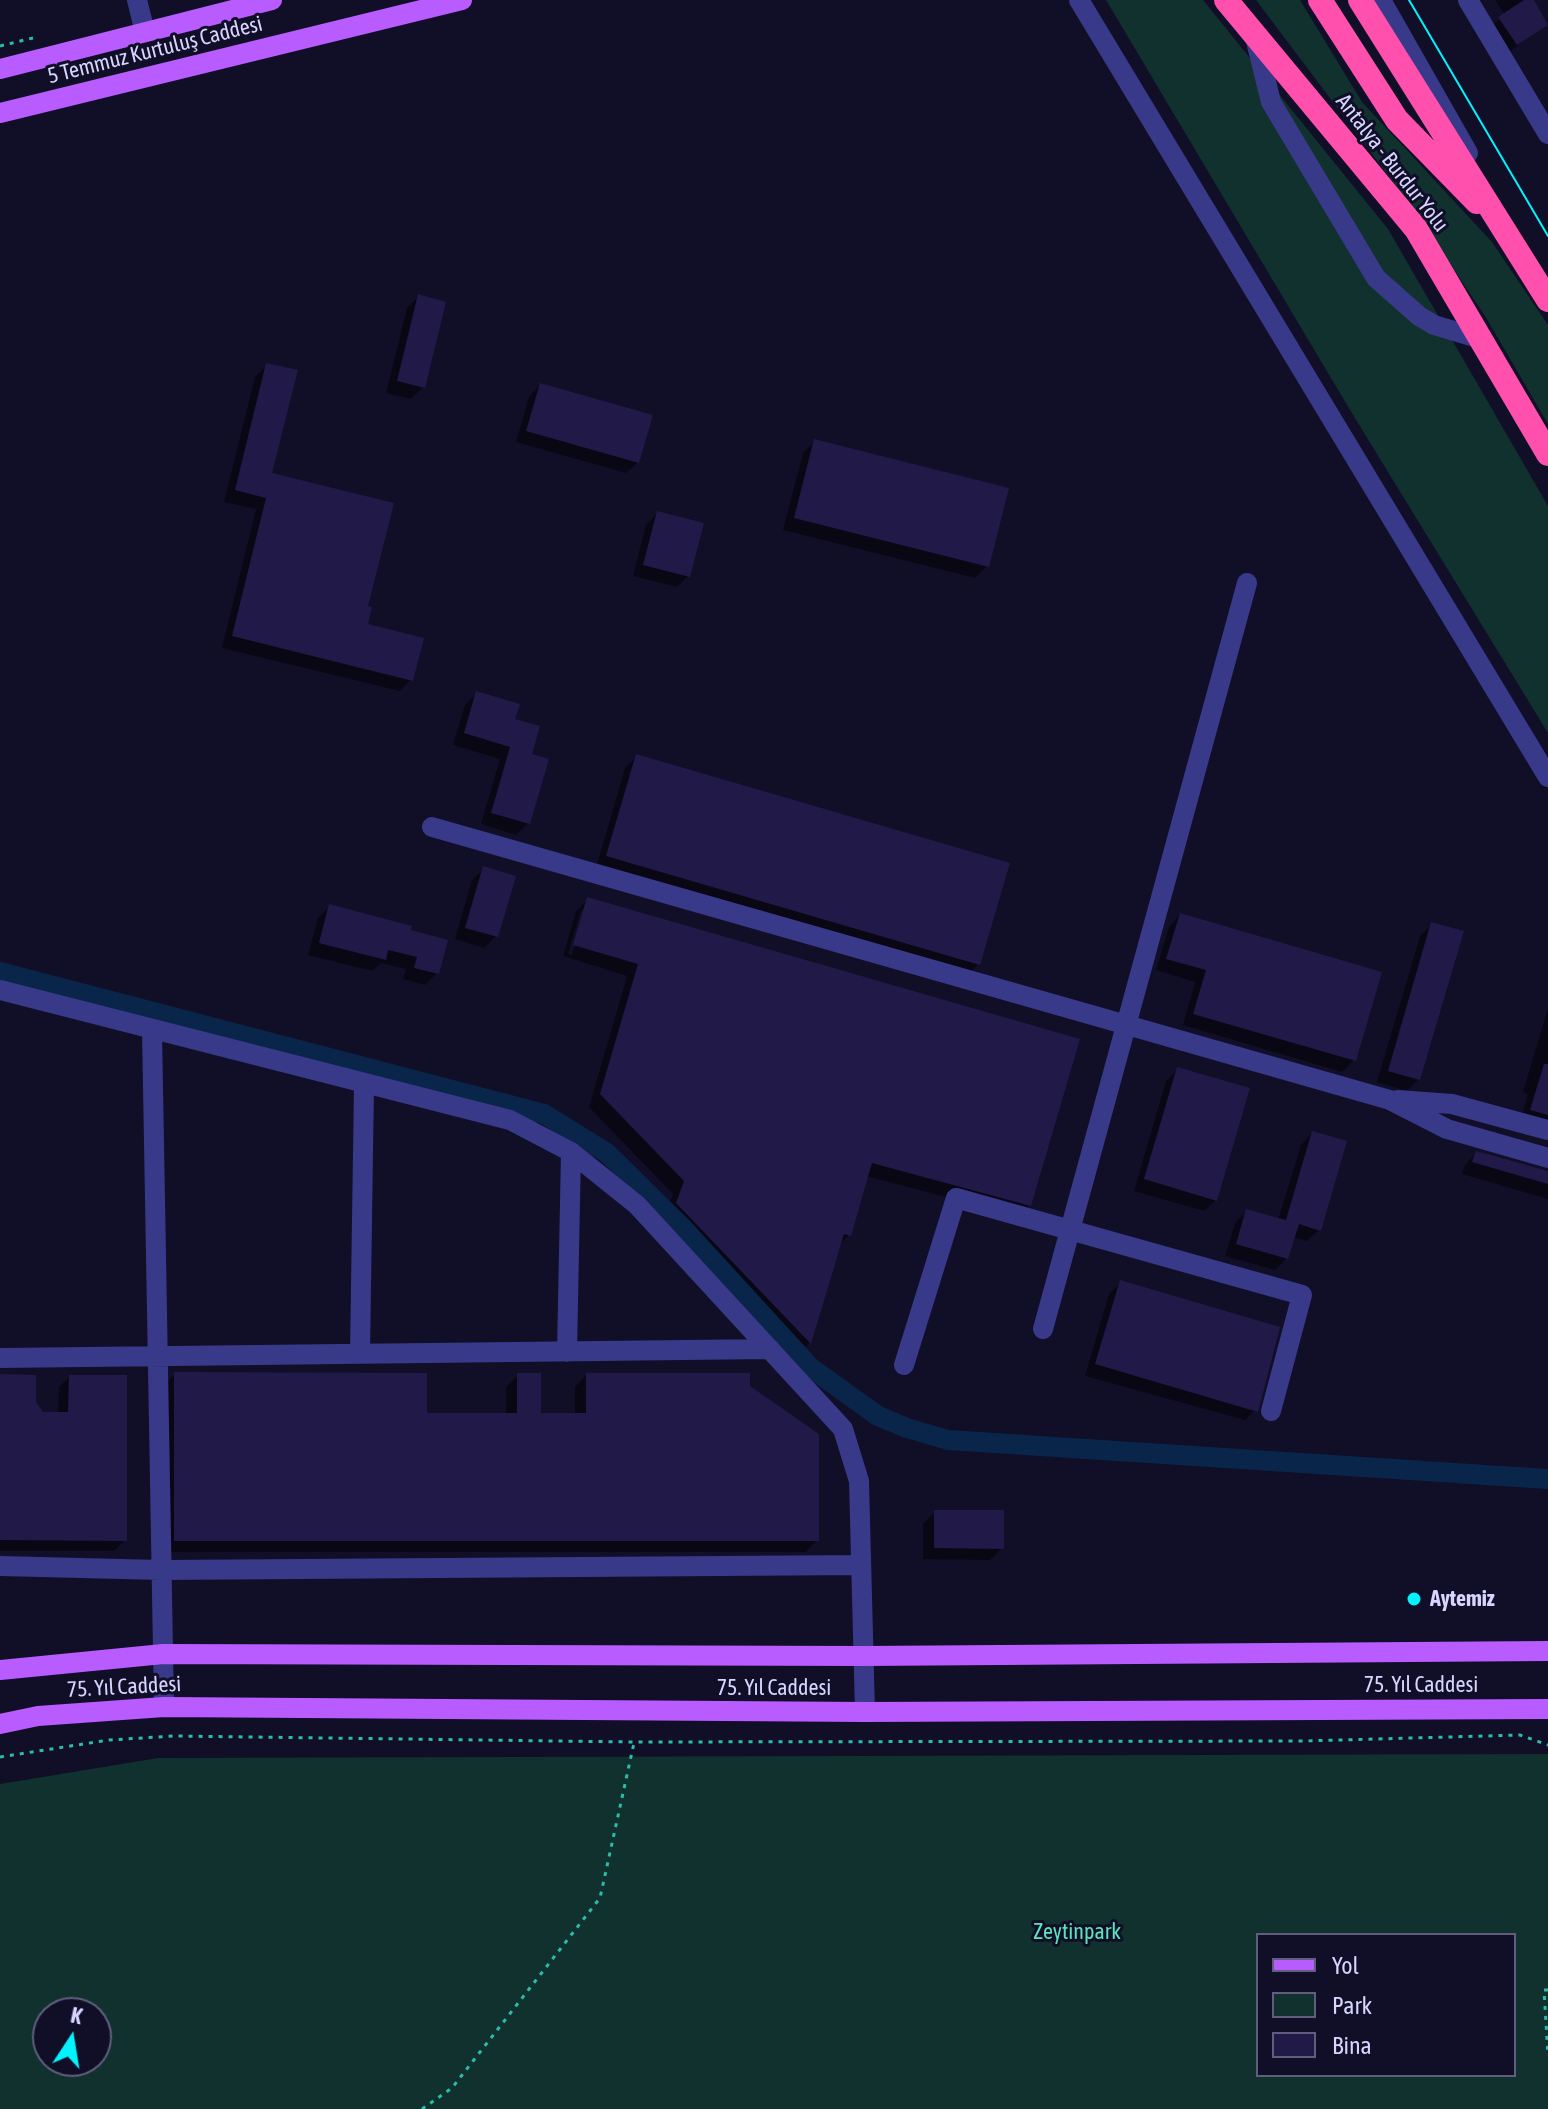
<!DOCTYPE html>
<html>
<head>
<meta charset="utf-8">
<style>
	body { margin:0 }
	#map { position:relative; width:1548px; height:2109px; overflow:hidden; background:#110e27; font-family:"Asap Condensed",sans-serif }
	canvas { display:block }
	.legend { position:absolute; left:1256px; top:1933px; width:260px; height:144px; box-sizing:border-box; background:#110e27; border:2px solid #605e7d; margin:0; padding:10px 14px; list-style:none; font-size:24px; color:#d7d5ff }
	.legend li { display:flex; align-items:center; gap:16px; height:40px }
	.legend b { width:40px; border:2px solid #605e7d }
	.north { position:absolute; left:32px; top:1997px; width:80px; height:80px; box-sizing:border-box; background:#110e27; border:2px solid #605e7d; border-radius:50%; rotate:12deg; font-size:22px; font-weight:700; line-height:32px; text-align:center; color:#d7d5ff }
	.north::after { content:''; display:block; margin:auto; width:28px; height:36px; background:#01f3ff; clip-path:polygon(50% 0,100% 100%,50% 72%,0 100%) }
</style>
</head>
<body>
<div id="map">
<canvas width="1548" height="2109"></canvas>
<ul class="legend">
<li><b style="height:10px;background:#b95cff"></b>Yol</li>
<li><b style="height:22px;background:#11312f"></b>Park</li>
<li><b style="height:22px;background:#211a49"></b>Bina</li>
</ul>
<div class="north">K</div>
</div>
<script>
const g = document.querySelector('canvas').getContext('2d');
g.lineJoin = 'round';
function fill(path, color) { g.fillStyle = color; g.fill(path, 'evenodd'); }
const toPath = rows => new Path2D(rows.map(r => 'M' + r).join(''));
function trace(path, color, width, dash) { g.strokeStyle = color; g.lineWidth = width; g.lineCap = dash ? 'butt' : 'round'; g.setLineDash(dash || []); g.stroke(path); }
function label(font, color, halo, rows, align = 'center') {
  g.font = font + ' "Asap Condensed",sans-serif'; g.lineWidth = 6; g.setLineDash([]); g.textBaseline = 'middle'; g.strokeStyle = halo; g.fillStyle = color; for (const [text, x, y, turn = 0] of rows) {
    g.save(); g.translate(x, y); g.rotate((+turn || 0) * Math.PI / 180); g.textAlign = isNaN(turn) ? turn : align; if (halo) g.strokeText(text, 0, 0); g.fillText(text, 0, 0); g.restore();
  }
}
fill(toPath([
	[1106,0,1203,0,1388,229,1548,506,1548,733,1350,410],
	[1256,0,1300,0,1362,102,1492,242,1548,325,1548,424,1485,316,1412,207],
	[1548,1754,1548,2109,0,2109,0,1784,158,1758],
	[1514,1935,1514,2075,1258,2075,1258,1935],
	[96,2013,96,2061,48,2061,48,2013]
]), '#11312f');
fill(toPath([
	[1495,0,1531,0,1547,24,1506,54,1489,28,1505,15],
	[418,297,423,387,411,399,386,393,407,308],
	[267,365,270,474,366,608,366,626,411,680,400,691,222,648,256,509,224,502,255,377],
	[540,385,638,462,626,473,516,442,529,397],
	[815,441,987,566,975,578,783,530,803,453],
	[657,513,688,576,677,587,633,576,646,525],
	[476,694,513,720,528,823,516,835,481,824,500,759,453,745,465,705],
	[637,756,978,964,967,976,596,868,625,768],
	[484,869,496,936,484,948,455,939,472,880],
	[588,899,1030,1205,1018,1216,866,1176,849,1235,838,1246,809,1343,798,1355,665,1215,673,1194,589,1107,627,976,563,956,576,911],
	[581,910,585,910,572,955,568,954],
	[329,907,409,932,437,973,425,985,403,979,406,969,381,963,372,971,308,955,318,918],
	[1180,915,1354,1060,1342,1072,1183,1025,1195,982,1156,970,1169,927],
	[1432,924,1419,1079,1407,1091,1377,1082,1420,936],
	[1548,1008,1548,1130,1520,1122,1528,1094,1523,1092],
	[1178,1069,1216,1200,1204,1211,1134,1191,1166,1081],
	[1312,1133,1319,1230,1307,1241,1293,1237,1287,1258,1275,1270,1225,1256,1235,1223,1247,1211,1278,1220,1301,1145],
	[1476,1153,1548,1171,1548,1199,1462,1174,1465,1165],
	[1121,1282,1257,1408,1245,1420,1085,1376,1109,1294],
	[175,1374,425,1415,506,1415,506,1387,518,1375,539,1415,575,1415,575,1387,586,1375,748,1387,817,1540,806,1552,163,1552,163,1386],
	[0,1376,34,1403,42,1414,58,1414,59,1387,69,1377,125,1540,114,1551,0,1551],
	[935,1512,1002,1548,990,1560,923,1559,923,1524]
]), '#0007');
trace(toPath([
	[0,972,544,1114,607,1153,681,1226,811,1368,878,1416,907,1428,948,1440,1548,1479]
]), '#0a254a', 20);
fill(toPath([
	[1524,0,1534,0,1548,25,1517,45,1498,17],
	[418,294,446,302,425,388,397,381],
	[266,363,298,370,272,473,394,503,368,606,372,607,368,624,424,638,413,681,232,636,266,498,235,490],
	[540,383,653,415,639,463,526,431],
	[814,439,1009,488,989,567,794,518],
	[657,511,704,523,690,577,643,565],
	[476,691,520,704,515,719,540,726,532,754,549,759,530,824,491,813,510,747,464,733],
	[636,754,1010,863,980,965,606,856],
	[483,866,516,876,498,937,465,928],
	[587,897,1080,1039,1031,1206,872,1163,851,1236,844,1234,811,1344,676,1203,684,1181,600,1094,638,964,573,945],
	[329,904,412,926,411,930,448,940,439,974,414,968,417,957,388,950,386,960,319,943],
	[1180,913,1382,972,1356,1061,1193,1014,1206,970,1166,959],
	[1431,922,1464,931,1420,1080,1388,1071],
	[1544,1064,1548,1064,1548,1115,1530,1110],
	[1177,1067,1250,1088,1217,1201,1144,1179],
	[1312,1131,1347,1141,1321,1231,1299,1224,1288,1259,1236,1244,1246,1209,1286,1220],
	[1476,1151,1548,1171,1548,1184,1472,1162],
	[1120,1280,1280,1327,1258,1412,1095,1364],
	[174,1372,427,1373,427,1413,517,1413,517,1373,541,1373,541,1413,586,1413,586,1373,750,1373,750,1386,819,1434,819,1541,174,1541],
	[0,1374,36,1375,36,1402,43,1412,68,1412,69,1375,127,1375,127,1541,0,1540],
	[934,1510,1004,1510,1004,1549,934,1548]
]), '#211a49');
trace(toPath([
	[0,46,37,37],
	[0,1757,109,1740,173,1736,634,1742,1304,1741,1520,1735,1548,1745],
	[1548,1990,1544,1990,1548,2056],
	[422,2109,452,2088,600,1898,634,1743]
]), '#2abdac', 3, [4, 6]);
trace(toPath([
	[137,0,145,32],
	[1079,0,1548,777],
	[1381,0,1468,153],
	[1468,0,1548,134],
	[1255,37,1271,102,1376,278,1419,316,1434,325,1481,339],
	[432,827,1390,1100,1447,1129,1548,1158],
	[0,990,510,1120,571,1152,637,1205,843,1429,859,1481,865,1712],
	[152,1030,164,1707],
	[1398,1100,1452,1104,1548,1130],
	[1043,1329,1247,583],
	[567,1352,571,1152],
	[360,1354,364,1085],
	[0,1358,770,1349],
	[904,1365,956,1198,1302,1295,1271,1411],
	[0,1566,161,1570,861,1565]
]), '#383988', 20);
trace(toPath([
	[0,69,272,0],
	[0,113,462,0],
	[0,1670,163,1654,864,1656,1548,1651],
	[0,1724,38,1716,164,1707,865,1712,1548,1709]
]), '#b95cff', 20);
trace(toPath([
	[1226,0,1416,229,1548,454],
	[1320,0,1397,120,1477,202],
	[1360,0,1548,300]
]), '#ff50ad', 24);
trace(toPath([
	[1409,0,1548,236]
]), '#01f3ff', 2);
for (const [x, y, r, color] of [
	[1414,1599,8,"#01f3ff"]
]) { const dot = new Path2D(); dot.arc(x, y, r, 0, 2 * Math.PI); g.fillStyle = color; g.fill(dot); trace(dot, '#110e27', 3); }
label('22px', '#d7d5ff', '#110e27', [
	["5 Temmuz Kurtuluş Caddesi",155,50,-14],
	["Antalya - Burdur Yolu",1392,163,52],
	["75. Yıl Caddesi",1421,1685],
	["75. Yıl Caddesi",124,1687,-3],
	["75. Yıl Caddesi",774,1688]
]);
label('bold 22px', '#d7d5ff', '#110e27', [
	["Aytemiz",1430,1599]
], 'left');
label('22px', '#5be4bb', '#110e27', [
	["Zeytinpark",1077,1932]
]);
</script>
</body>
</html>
